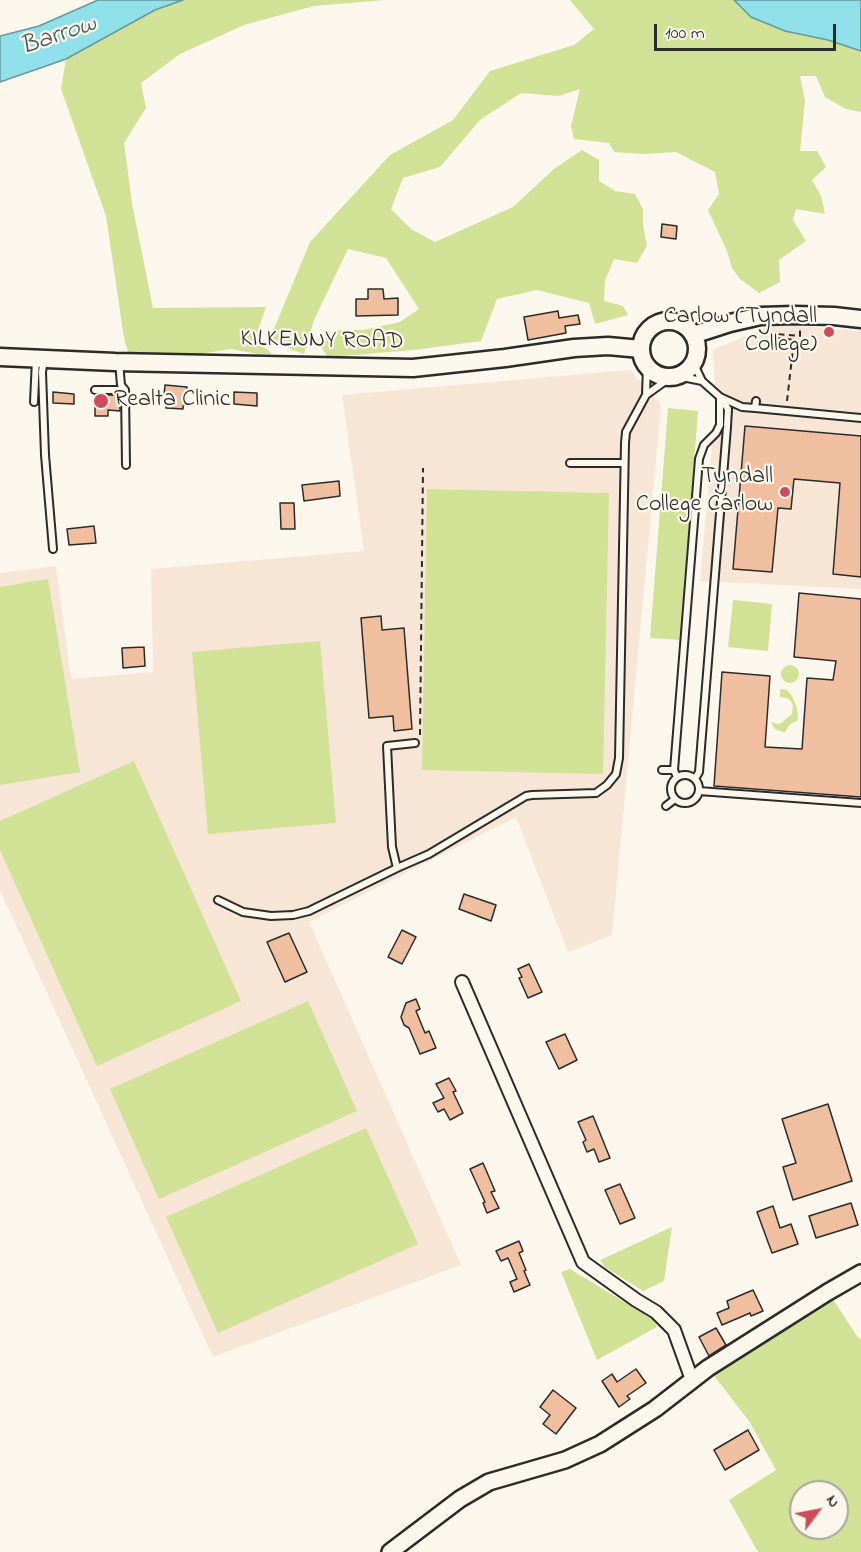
<!DOCTYPE html>
<html>
<head>
<meta charset="utf-8">
<style>
	body { margin:0 }
	#map { position:relative; width:861px; height:1552px; overflow:hidden; background:#fbf7ec; font-family:"Indie Flower",sans-serif }
	canvas { display:block }
	.north { position:absolute; left:789px; top:1480px; width:60px; height:60px; box-sizing:border-box; background:#fbf7ec; border:2px solid #a8a59f; border-radius:50%; rotate:58deg; font-size:16px; font-weight:700; line-height:24px; text-align:center; color:#2b2b2b }
	.north::after { content:''; display:block; margin:auto; width:21px; height:27px; background:#d1495b; clip-path:polygon(50% 0,100% 100%,50% 72%,0 100%) }
	.scale { position:absolute; left:654px; top:24px; width:182px; height:27px; box-sizing:border-box; border:3px solid #2b2b2b; border-top:0; padding-left:8px; font-size:18px; line-height:21px; white-space:nowrap; color:#2b2b2b; -webkit-text-stroke:4px #fbf7ec; paint-order:stroke }
</style>
</head>
<body>
<div id="map">
<canvas width="861" height="1552"></canvas>
<div class="north">N</div>
<div class="scale">100 m</div>
</div>
<script>
const g = document.querySelector('canvas').getContext('2d');
g.lineJoin = 'round';
function fill(path, color) { g.fillStyle = color; g.fill(path, 'evenodd'); }
const toPath = rows => new Path2D(rows.map(r => 'M' + r).join(''));
function trace(path, color, width, dash) { g.strokeStyle = color; g.lineWidth = width; g.lineCap = dash ? 'butt' : 'round'; g.setLineDash(dash || []); g.stroke(path); }
function label(font, color, halo, rows, align = 'center') {
  g.font = font + ' "Indie Flower",sans-serif'; g.lineWidth = 4.5; g.setLineDash([]); g.textBaseline = 'middle'; g.strokeStyle = halo; g.fillStyle = color; for (const [text, x, y, turn = 0] of rows) {
    g.save(); g.translate(x, y); g.rotate((+turn || 0) * Math.PI / 180); g.textAlign = isNaN(turn) ? turn : align; if (halo) g.strokeText(text, 0, 0); g.fillText(text, 0, 0); g.restore();
  }
}
fill(toPath([
	[774,324,861,331,861,589,700,581,716,403,713,350],
	[630,370,661,405,612,935,568,952,516,817,309,922,461,1265,213,1357,0,890,0,573,56,566,71,679,153,672,151,569,364,551,342,395]
]), '#f7e6d5');
fill(toPath([
	[183,0,385,0,314,6,244,25,180,54,141,83,146,108,124,143,132,203,153,308,266,307,255,339,272,354,258,354,230,349,189,356,128,352,124,338,106,216,61,89,66,59,155,9],
	[570,0,734,0,751,17,828,40,861,51,861,112,846,109,825,97,816,76,800,76,805,101,800,151,817,151,826,167,812,180,821,196,825,214,796,209,793,220,806,241,779,260,780,282,759,293,740,279,732,268,727,251,708,210,719,194,715,172,676,152,644,154,614,152,609,143,574,139,571,126,580,89,559,96,521,93,480,120,440,167,403,178,391,209,411,229,435,242,513,207,554,169,582,150,599,160,599,181,615,191,635,194,643,209,643,225,647,246,637,263,614,259,605,281,604,301,623,306,628,315,595,324,589,303,537,290,497,299,481,341,414,350,342,356,327,356,322,348,322,340,335,330,363,330,400,322,419,309,386,258,348,249,314,320,304,354,269,341,310,242,390,155,453,120,490,71,574,45,594,29],
	[668,408,698,411,680,640,650,638],
	[427,489,609,493,603,774,422,770],
	[48,579,80,772,0,785,0,587],
	[733,600,772,604,768,651,728,647],
	[320,641,336,823,208,834,192,652],
	'781 674a9 9 0 1 1 18 0a9 9 0 1 1-18 0Z',
	[783,689,787,690,792,696,797,708,798,715,797,721,790,724,785,732,782,732,775,729,771,722,778,724,781,723,792,714,793,706,791,701,787,698,780,697,780,690],
	[134,761,241,1001,97,1066,0,850,0,821],
	[308,1001,357,1111,159,1199,110,1089],
	[366,1128,418,1244,218,1333,166,1217],
	[672,1227,664,1281,643,1291,605,1267,600,1260],
	[570,1269,654,1320,657,1327,597,1360,561,1272],
	[828,1292,857,1336,861,1340,861,1552,758,1552,729,1500,776,1470,749,1421,708,1368],
	[801,1492,837,1492,837,1528,801,1528]
]), '#d1e296');
const water = toPath([
	[98,0,183,0,155,10,66,59,0,82,0,36,39,26,98,0],
	[734,0,861,0,861,51,828,40,785,31,751,17,734,0]
]);
fill(water, '#8fe0e8');
trace(water, '#67989c', 1.5);
const building = toPath([
	[662,224,677,226,676,239,661,237,662,224],
	[368,289,383,289,384,299,398,298,398,315,356,316,356,299,368,299,368,289],
	[558,311,559,318,578,315,580,324,565,326,566,333,528,340,524,317,558,311],
	[165,385,187,387,186,398,184,398,183,409,166,408,166,396,164,396,165,385],
	[53,392,74,394,74,404,53,403,53,392],
	[234,392,257,393,257,406,234,404,234,392],
	[95,395,120,395,120,411,108,410,108,416,95,416,95,395],
	[745,426,861,436,861,577,833,574,840,483,794,479,791,509,778,508,772,572,733,569,745,426],
	[339,481,340,496,304,501,302,485,339,481],
	[280,503,294,503,295,529,281,529,280,503],
	[94,526,96,543,69,545,67,529,94,526],
	[799,593,861,599,861,797,714,786,722,672,770,676,765,747,802,749,807,678,833,680,836,661,794,657,799,593],
	[381,616,382,630,404,628,412,729,394,731,393,716,369,718,361,618,381,616],
	[144,647,145,666,123,668,122,648,144,647],
	[464,894,496,905,491,921,459,909,464,894],
	[402,930,416,937,402,964,388,957,402,930],
	[289,933,307,972,285,982,267,942,289,933],
	[529,964,542,992,528,998,519,978,522,977,518,969,529,964],
	[416,999,420,1009,416,1011,425,1033,429,1031,436,1048,420,1054,409,1028,404,1025,401,1017,406,1003,416,999],
	[565,1034,577,1060,559,1069,546,1042,565,1034],
	[449,1078,456,1091,453,1092,463,1113,450,1120,444,1109,438,1112,433,1103,444,1098,436,1084,449,1078],
	[828,1104,852,1181,793,1200,783,1167,796,1163,782,1119,828,1104],
	[593,1116,610,1158,599,1162,594,1149,587,1152,583,1142,586,1140,578,1122,593,1116],
	[483,1163,495,1191,491,1192,499,1208,487,1213,483,1203,485,1202,470,1169,483,1163],
	[620,1184,635,1218,620,1224,605,1190,620,1184],
	[851,1203,858,1225,816,1238,809,1216,851,1203],
	[773,1206,780,1228,791,1224,798,1244,772,1253,757,1212,773,1206],
	[519,1241,523,1251,519,1253,526,1270,524,1271,530,1285,514,1292,510,1282,517,1279,508,1258,501,1261,496,1251,519,1241],
	[753,1290,763,1311,751,1316,750,1313,722,1325,717,1313,729,1308,727,1301,753,1290],
	[716,1328,726,1345,709,1356,699,1337,716,1328],
	[636,1369,646,1383,627,1396,630,1399,619,1407,602,1381,612,1374,617,1382,636,1369],
	[553,1390,576,1408,556,1434,543,1424,550,1415,540,1407,553,1390],
	[748,1430,759,1450,725,1470,714,1450,748,1430]
]);
fill(building, '#efbf9f');
trace(building, '#2b2b2b', 1.5);
const service = toPath([
	[44,359,42,372,45,455,53,549],
	[119,362,121,385,125,390,126,465],
	[693,362,702,381,720,397,742,407,755,408,756,401],
	[677,376,702,381],
	[95,390,125,390],
	[646,395,647,366],
	[34,402,36,359],
	[755,408,861,418],
	[570,463,624,463],
	[662,770,674,770],
	'671 789a14 14 0 1 1 28 0a14 14 0 1 1-28 0Z',
	[677,777,674,770,699,459,704,445,716,433,720,425,720,397],
	[695,779,699,772,727,427,728,409,720,397],
	[699,791,861,803],
	[666,806,675,799],
	[397,868,392,847,387,746,415,743],
	[218,900,243,912,271,916,293,915,309,911,397,868,429,854,526,796,532,795,596,793,607,785,616,774,619,758,625,443,626,432,646,395,671,377]
]);
const minor = toPath([
	[462,982,583,1262,636,1300,656,1312,674,1330,692,1380]
]);
const tertiary = toPath([
	[390,1552,460,1499,489,1482,565,1460,600,1444,655,1409,708,1368,828,1292,861,1273]
]);
const secondary = toPath([
	'641 349a28 28 0 1 1 56 0a28 28 0 1 1-56 0Z',
	[693,335,730,323,761,316,794,315,834,316,861,319],
	[0,357,115,362,413,368,505,358,574,348,608,346,641,349]
]);
trace(service, '#2b2b2b', 10);
trace(minor, '#2b2b2b', 16);
trace(tertiary, '#2b2b2b', 20);
trace(secondary, '#2b2b2b', 21);
trace(toPath([
	[787,401,794,340,777,338,777,334,800,336,800,330],
	[420,735,423,468]
]), '#2b2b2b', 2, [6, 4.5]);
trace(service, '#fbf7ec', 6);
trace(minor, '#fbf7ec', 12);
trace(tertiary, '#fbf7ec', 15);
trace(secondary, '#fbf7ec', 16);
for (const [x, y, r, color] of [
	[829,332,6,"#d1495b"],
	[101,401,8,"#d1495b"],
	[785,492,6,"#d1495b"]
]) { const dot = new Path2D(); dot.arc(x, y, r, 0, 2 * Math.PI); g.fillStyle = color; g.fill(dot); trace(dot, '#fbf7ec', 2); }
label('24px', '#2b2b2b', '#fbf7ec', [
	["Carlow (Tyndall",817,318],
	["College)",817,346],
	["Realta Clinic",114,401,"left"],
	["Tyndall",773,478],
	["College Carlow",773,506]
], 'right');
label('24px', '#2b2b2b', '#fbf7ec', [
	["KILKENNY ROAD",322,342,1]
]);
label('italic 26px', '#44585a', '#fbf7ec', [
	["Barrow",59,37,-19]
]);
</script>
</body>
</html>
